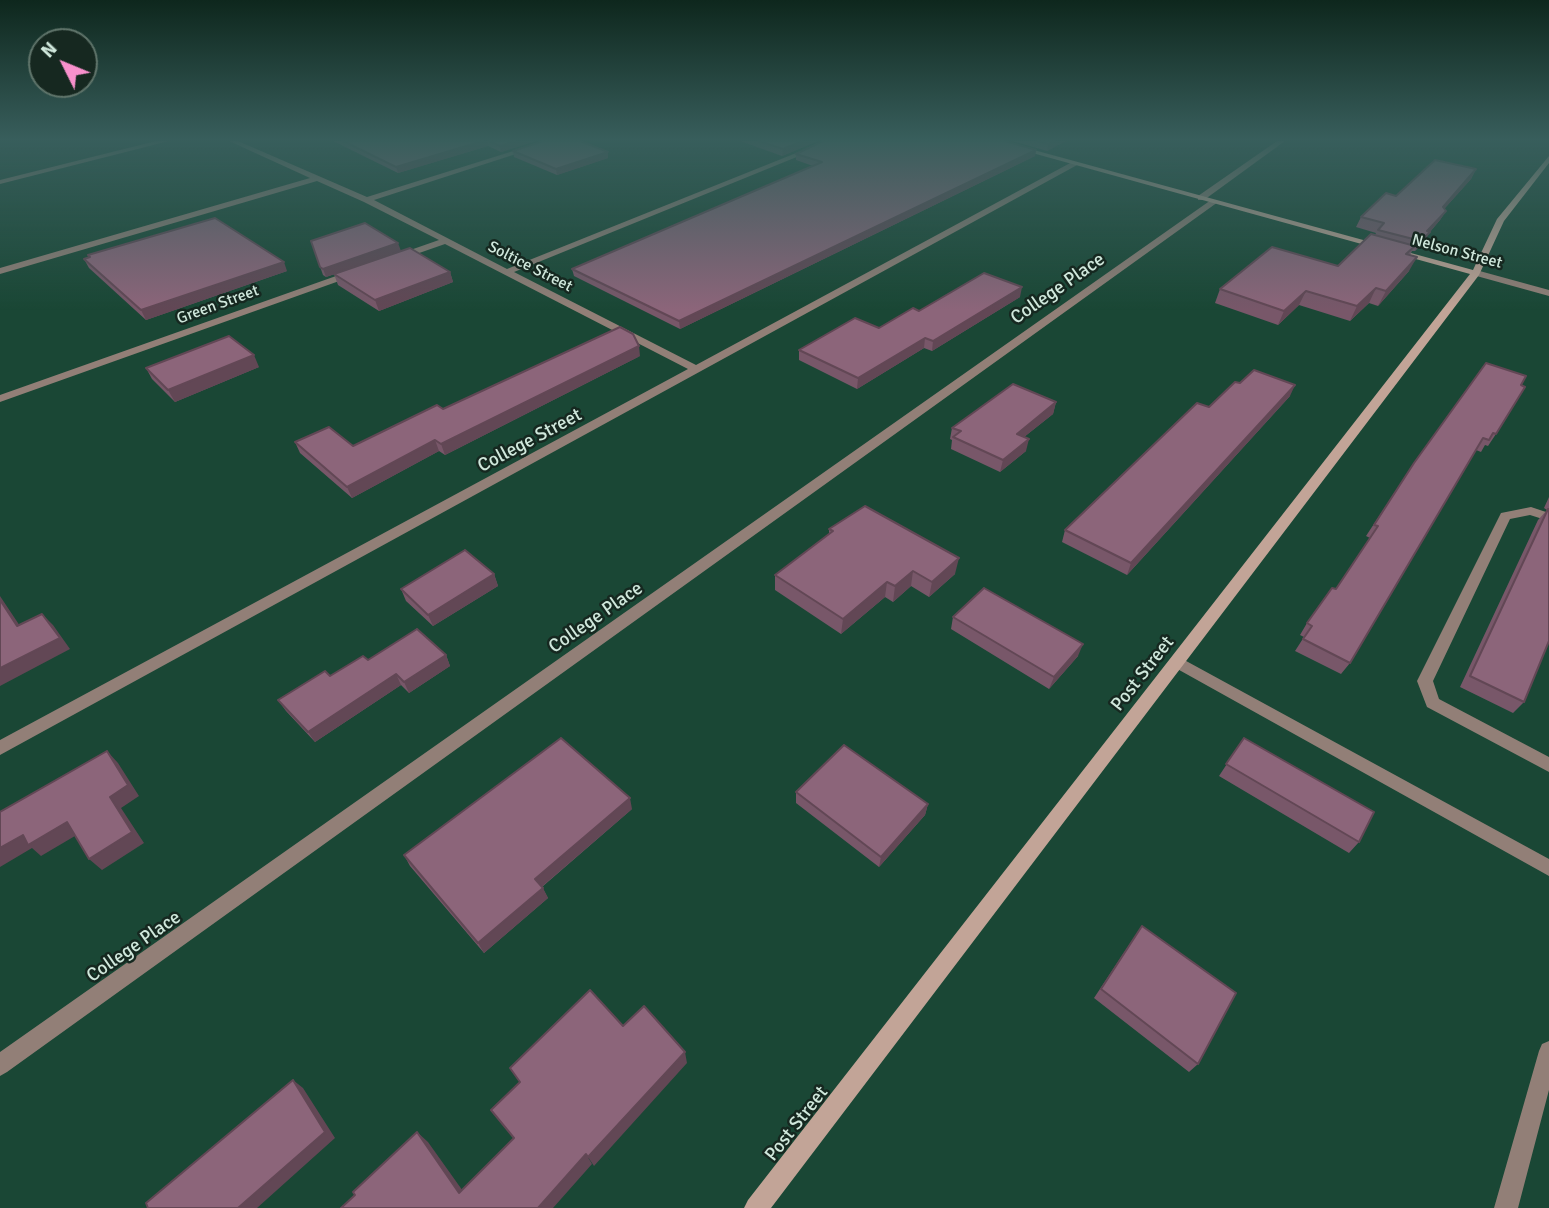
<!DOCTYPE html>
<html>
<head>
<meta charset="utf-8">
<style>
	body { margin:0 }
	#map { position:relative; width:1549px; height:1208px; overflow:hidden; background:#1a4735; font-family:Signika,sans-serif }
	canvas { display:block }
	.north { position:absolute; left:28px; top:28px; width:70px; height:70px; box-sizing:border-box; background:#162820; border:2px solid #60756b; border-radius:50%; rotate:313deg; font-size:19px; font-weight:700; line-height:28px; text-align:center; color:#d0e8dc }
	.north::after { content:''; display:block; margin:auto; width:24px; height:32px; background:#f890cc; clip-path:polygon(50% 0,100% 100%,50% 72%,0 100%) }
</style>
</head>
<body>
<div id="map">
<canvas width="1549" height="1208"></canvas>
<div class="north">N</div>
</div>
<script>
const g = document.querySelector('canvas').getContext('2d');
g.lineJoin = 'round';
const toPath = rows => new Path2D(rows.map(r => 'M' + r).join(''));
function fill(path, color) { g.fillStyle = color; g.fill(path, 'evenodd'); }
function trace(path, color, width, dash) { g.strokeStyle = color; g.lineWidth = width; g.lineCap = dash ? 'butt' : 'round'; g.setLineDash(dash || []); g.stroke(path); }
function label(font, color, halo, rows, align = 'center') {
  g.font = font + ' Signika,sans-serif'; g.lineWidth = 5; g.setLineDash([]); g.textBaseline = 'middle'; g.strokeStyle = halo; g.fillStyle = color; for (const [text, x, y, turn = 0] of rows) {
    g.save(); g.translate(x, y); g.rotate((+turn || 0) * Math.PI / 180); g.textAlign = isNaN(turn) ? turn : align; if (halo) g.strokeText(text, 0, 0); g.fillText(text, 0, 0); g.restore();
  }
}
fill(toPath([
	[1531,507,1549,513,1549,521,1530,515,1510,519,1433,681,1439,699,1549,757,1549,772,1427,707,1417,681,1501,513,1531,507]
]), '#927f77');
fill(toPath([
	[156,141,169,141,0,184,0,180,156,141],
	[229,141,238,141,367,197,545,141,556,141,374,200,507,269,826,141,836,141,514,272,696,365,1072,162,1079,164,0,755,0,740,688,369,445,244,402,259,396,259,396,255,439,240,364,202,317,181,0,274,0,268,310,178,229,141],
	[1277,141,1285,141,1204,200,1198,200,1198,196,1277,141],
	[1211,200,1218,202,7,1072,0,1076,0,1052,1211,200],
	[353,270,356,271,356,275,0,402,0,395,353,270],
	[1476,270,1549,290,1549,296,1473,275,1473,271,1476,270],
	[1177,656,1549,859,1549,876,1172,666,1170,662,1172,658,1177,656],
	[1549,1041,1549,1090,1518,1208,1494,1208,1539,1051,1542,1044,1549,1041]
]), '#927f77');
fill(toPath([
	[989,141,1001,141,1473,270,1497,219,1549,156,1549,163,1504,221,1479,275,771,1208,744,1208,748,1200,1470,274,989,141]
]), '#c2a497');
fill(toPath([
	[333,141,536,141,501,152,488,146,398,173],
	[740,141,818,141,782,156],
	[1012,141,1066,141,1047,151],
	[1036,150,1035,156,680,329,574,276,572,269,813,166,796,160,796,154],
	[513,151,608,158,557,175,514,157],
	[1476,169,1471,179,1444,209,1446,211,1440,220,1429,233,1424,242,1415,251,1412,251,1410,255,1409,271,1378,306,1369,303,1350,321,1299,305,1278,325,1215,303,1220,289,1338,266,1375,235,1376,233,1356,227,1361,217,1396,196],
	[311,241,401,251,326,277,323,275],
	[88,255,287,271,146,320,89,268,84,259,89,257],
	[450,272,453,282,379,311,338,285,334,274],
	[1020,297,932,351,924,348,857,389,799,360,799,350,879,328,919,311],
	[640,356,445,455,439,451,352,498,300,453,295,442,353,446,443,409],
	[259,367,175,402,152,379,146,368],
	[1521,385,1496,434,1488,446,1485,445,1481,452,1476,450,1350,663,1341,674,1295,651,1304,637,1300,635,1307,623,1336,589,1370,538,1366,536,1414,463],
	[1290,396,1127,575,1062,542,1065,530,1209,407],
	[1056,402,1053,414,1024,437,1026,451,1000,472,951,449,952,440,950,439,952,428],
	[1549,497,1549,641,1524,702,1513,713,1460,687,1538,520,1547,510,1544,508],
	[829,529,955,574,929,597,911,586,893,602,885,597,841,634,775,590,775,575,829,534],
	[494,574,498,586,433,626,406,601,401,589],
	[953,617,1078,656,1049,689,951,629],
	[446,655,450,666,409,693,401,685,315,742,286,711,278,700,330,676,368,660],
	[1244,738,1359,842,1349,853,1219,776],
	[796,792,928,804,925,815,879,867,796,803],
	[632,809,542,887,548,898,484,953,410,866,404,855],
	[1135,936,1198,1064,1189,1072,1094,998]
]), '#785769');
fill(toPath([
	[483,141,487,141,488,146,398,173,396,167],
	[515,141,536,141,501,152,500,146],
	[802,141,818,141,782,156,783,149],
	[1054,141,1066,141,1047,151,1048,144],
	[1036,150,1035,156,680,329,679,321],
	[608,152,608,158,557,175,556,169],
	[1476,169,1471,179,1437,217,1443,207],
	[1446,211,1440,220,1429,233,1424,242,1415,251,1427,231],
	[398,243,401,251,326,277,323,269],
	[1417,257,1409,271,1378,306,1386,291],
	[284,262,287,271,146,320,141,310],
	[450,272,453,282,379,311,375,300],
	[1022,287,1020,297,932,351,933,341],
	[1376,288,1369,303,1350,321,1357,306],
	[1306,291,1299,305,1278,325,1284,311],
	[925,338,924,348,857,389,858,378],
	[639,346,640,356,445,455,441,444],
	[254,355,259,367,175,402,168,390],
	[1295,385,1290,396,1127,575,1131,563],
	[1056,402,1053,414,1014,445,1017,434],
	[1029,439,1026,451,1000,472,1003,460],
	[435,440,439,451,352,498,347,487],
	[959,558,955,574,929,597,932,582],
	[913,571,911,586,893,602,895,586],
	[494,574,498,586,433,626,428,615],
	[887,582,885,597,841,634,843,619],
	[0,596,28,638,17,626,0,600],
	[42,614,53,625,70,649,0,686,0,668],
	[1083,644,1078,656,1049,689,1054,677],
	[446,655,450,666,409,693,404,682],
	[396,674,401,685,315,742,308,732],
	[107,751,118,763,139,796,121,808,144,843,102,870,89,859,110,797],
	[630,798,632,809,539,889,535,879],
	[928,804,925,815,879,867,881,857],
	[67,822,80,833,41,856,32,848,0,867,0,848,23,835],
	[543,888,548,898,484,953,478,943],
	[685,1052,687,1063,594,1166,588,1157],
	[293,1080,303,1088,335,1138,257,1208,238,1208],
	[417,1132,428,1142,470,1201,459,1193],
	[586,1154,592,1164,553,1208,538,1208]
]), '#624755');
const building = toPath([
	[343,141,483,141,396,167,343,141],
	[489,141,515,141,500,146,489,141],
	[543,141,580,141,608,152,556,169,513,151,543,141],
	[759,141,802,141,783,149,759,141],
	[823,141,1005,141,1036,150,679,321,572,269,822,162,796,154,823,141],
	[1037,141,1054,141,1048,144,1037,141],
	[1435,160,1476,169,1443,207,1446,211,1427,231,1430,232,1421,241,1378,230,1384,223,1361,217,1386,193,1396,196,1435,160],
	[215,218,284,262,141,310,84,259,90,257,88,255,215,218],
	[365,223,398,243,323,269,320,267,311,241,365,223],
	[1371,234,1415,246,1406,254,1417,257,1386,291,1376,288,1357,306,1306,291,1284,311,1220,289,1272,247,1338,266,1371,234],
	[410,248,450,272,375,300,334,274,410,248],
	[984,273,1022,287,933,341,925,338,858,378,799,350,855,318,879,328,913,308,919,311,984,273],
	[620,327,633,334,639,346,441,444,435,440,347,487,295,442,329,427,353,446,437,405,443,409,620,327],
	[229,336,254,355,168,390,146,368,229,336],
	[1486,363,1526,376,1521,385,1525,387,1496,434,1493,433,1489,440,1483,438,1350,663,1303,639,1312,626,1307,623,1332,588,1336,589,1378,526,1374,525,1414,463,1486,363],
	[1254,370,1295,385,1131,563,1065,530,1197,403,1209,407,1235,382,1240,383,1254,370],
	[1013,384,1056,402,1017,434,1029,439,1003,460,953,437,961,431,952,428,1013,384],
	[865,506,959,558,932,582,913,571,895,586,887,582,843,619,775,575,833,531,829,529,865,506],
	[1548,509,1549,509,1549,641,1524,702,1470,676,1548,509],
	[465,550,494,574,428,615,401,589,465,550],
	[984,588,1083,644,1054,677,953,617,984,588],
	[0,600,17,626,42,614,60,638,0,668,0,600],
	[417,629,446,655,404,682,396,674,308,732,278,700,325,671,330,676,363,656,368,660,417,629],
	[561,738,630,798,535,879,543,888,478,943,404,855,561,738],
	[1244,738,1374,812,1359,842,1226,764,1244,738],
	[844,745,928,804,881,857,796,792,844,745],
	[107,751,128,785,110,797,132,832,89,859,67,822,28,845,23,835,0,848,0,812,107,751],
	[1142,926,1236,993,1198,1064,1101,989,1142,926],
	[590,990,623,1026,644,1006,685,1052,588,1157,586,1154,538,1208,341,1208,355,1195,353,1192,417,1132,459,1193,514,1138,491,1110,520,1082,510,1068,590,990],
	[293,1080,325,1132,238,1208,148,1208,146,1203,293,1080]
]);
fill(building, '#8c657a');
trace(building, '#624755', 2);
const sky = g.createLinearGradient(0, 0, 0, 310);
sky.addColorStop(0, '#0e271d');
sky.addColorStop(0.45, '#385e5c');
sky.addColorStop(1, '#385e5c00');
g.fillStyle = sky;
g.fillRect(0, 0, 1549, 310);
label('16px', '#d0e8dc', '#162820', [
	["Nelson Street",1457,252,15],
	["Soltice Street",530,267,27],
	["Green Street",218,305,-20]
]);
label('19px', '#d0e8dc', '#162820', [
	["College Place",1058,289,-35],
	["College Street",530,441,-28],
	["College Place",596,618,-35],
	["Post Street",1143,674,-52],
	["College Place",134,947,-35],
	["Post Street",797,1124,-52]
]);
</script>
</body>
</html>
